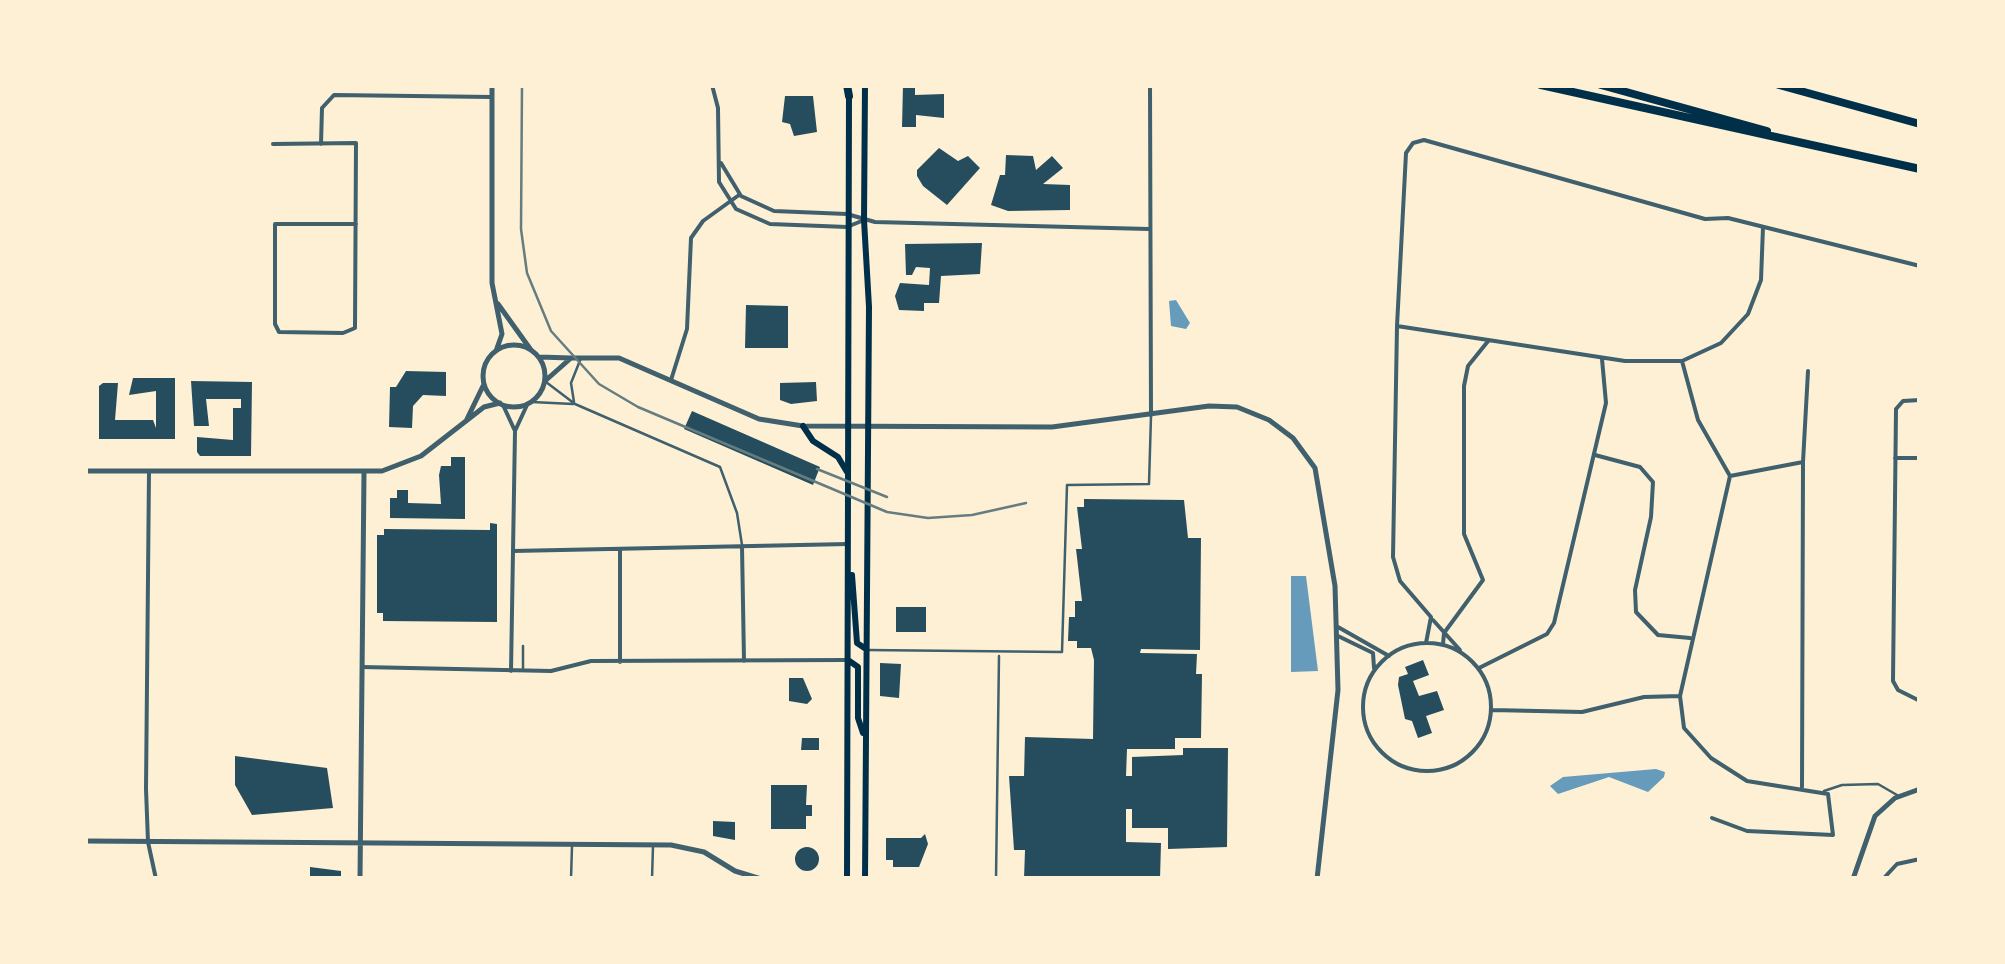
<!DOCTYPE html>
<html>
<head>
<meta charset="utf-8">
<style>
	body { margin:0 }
	#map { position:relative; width:2005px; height:964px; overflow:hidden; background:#fdf0d5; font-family:"PT Sans Narrow",sans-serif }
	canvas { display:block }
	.frame { position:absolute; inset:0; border:88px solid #fdf0d5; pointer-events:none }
</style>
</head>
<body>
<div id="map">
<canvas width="2005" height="964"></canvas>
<div class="frame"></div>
</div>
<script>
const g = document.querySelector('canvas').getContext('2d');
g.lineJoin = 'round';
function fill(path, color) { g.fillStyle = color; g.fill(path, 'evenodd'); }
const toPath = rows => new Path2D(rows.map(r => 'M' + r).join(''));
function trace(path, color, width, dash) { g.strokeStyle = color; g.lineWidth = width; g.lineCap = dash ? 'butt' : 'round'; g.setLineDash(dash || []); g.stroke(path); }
fill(toPath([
	[1176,300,1190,323,1186,329,1171,326,1169,301],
	[1291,576,1306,576,1318,671,1291,672],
	[1656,769,1665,772,1664,777,1648,792,1609,777,1558,794,1550,786,1563,777]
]), '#669bbc');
fill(toPath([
	[903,85,915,85,915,95,944,94,944,118,916,115,916,127,902,127],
	[785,96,813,96,817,132,794,136,790,124,782,122],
	[939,148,958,161,968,156,980,168,947,205,923,186,917,176,917,170],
	[1006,155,1033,156,1036,170,1052,156,1063,168,1043,184,1070,185,1070,210,1008,211,991,205,1000,175,1005,175],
	[982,243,980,274,941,276,939,303,924,303,924,311,899,310,895,296,900,283,929,285,930,268,916,267,912,275,906,275,905,244],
	[746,305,788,306,788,348,745,348],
	[406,371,446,372,446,396,423,395,413,406,412,428,389,427,390,387,396,387],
	[133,378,175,378,175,439,99,439,99,386,103,383,118,383,115,420,153,420,156,428,156,391,129,395],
	[191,381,252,382,251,456,200,456,197,452,197,437,233,440,233,408,241,408,241,399,206,399,209,426,194,426],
	[816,382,817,401,791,404,780,400,780,383],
	[692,411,820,467,813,485,684,429],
	[451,457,465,457,465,519,390,518,390,498,397,498,397,490,408,490,408,503,441,504,439,475,441,466,451,466],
	[1084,499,1184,500,1188,538,1201,538,1200,650,1141,649,1140,653,1197,654,1196,674,1202,674,1201,738,1175,738,1175,749,1127,749,1126,776,1132,776,1132,757,1183,755,1183,748,1228,748,1227,847,1168,849,1168,828,1132,828,1132,809,1126,809,1126,842,1161,843,1160,879,1024,879,1025,850,1014,850,1009,776,1024,776,1025,737,1093,739,1094,660,1091,648,1077,648,1077,641,1068,641,1069,617,1075,617,1075,601,1082,601,1076,549,1082,549,1077,507,1084,507],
	[490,523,497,524,497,622,383,621,383,613,377,613,377,535,384,535,384,529,490,530],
	[896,607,926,607,926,632,896,632],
	[1423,660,1429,675,1413,681,1419,696,1437,691,1444,710,1426,716,1432,733,1418,738,1412,721,1405,719,1398,685,1399,677,1408,674,1405,667],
	[880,663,901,664,899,698,880,696],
	[789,678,803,678,812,699,807,704,789,701],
	[802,738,819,738,819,750,801,750],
	[235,756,327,768,333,808,252,815,235,785],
	[771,785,807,785,806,805,812,805,812,816,806,816,806,829,771,829],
	[713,821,735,822,735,840,713,836],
	[925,834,928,844,919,867,893,867,893,860,886,860,886,838,921,838],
	'795 859a12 12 0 1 1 24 0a12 12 0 1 1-24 0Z',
	[310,867,341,871,341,879,310,879]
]), '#264d5e');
trace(toPath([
	[546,382,575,404,720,467,737,513,742,545],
	[532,402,573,404],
	[574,402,571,383,581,358],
	[867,650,1062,652,1067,485,1149,484,1151,416],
	[523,670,523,646],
	[1824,791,1842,785,1878,784,1897,795],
	[571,879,572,846],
	[652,879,653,846],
	[996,879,999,656]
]), '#3f606c', 2.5);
trace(toPath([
	[712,85,718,108,719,182,736,209,770,224,847,227,864,220],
	[1150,85,1151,415],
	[273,144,356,143,355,328,343,333,279,332,275,324,275,224,356,224],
	[321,144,322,108,334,95,492,97],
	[721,163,741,196,774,211,847,214,875,222,1149,229],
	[1397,326,1625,361,1682,361,1721,343,1748,314,1761,280,1763,227],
	[1682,361,1698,420,1730,476,1680,696,1684,728,1711,758,1747,781,1828,794,1833,835,1747,831,1712,818],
	[671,380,687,329,691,238,703,221,739,195],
	[1920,400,1903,401,1896,409,1893,681,1898,690,1920,701],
	[503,405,515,431],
	[1595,455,1640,467,1653,482,1651,517,1635,590,1636,612,1658,635,1690,638],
	[1895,458,1920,458],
	[149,471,146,789,148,842,156,879],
	[1730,476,1803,462],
	[742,546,744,661],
	[620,549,620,662],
	[513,551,848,544],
	[1433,620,1460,650],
	[1338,627,1389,656],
	[1338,636,1373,653,1374,668],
	'1363 707a64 64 0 1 1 128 0a64 64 0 1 1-128 0Z',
	[1426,643,1431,617,1400,581,1393,557,1397,326,1406,153,1413,143,1424,140,1705,219,1728,218,1920,266],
	[1443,644,1444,633,1483,580,1464,534,1464,386,1468,366,1489,340],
	[362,667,551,671,591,661,845,660],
	[1479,668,1547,634,1554,623,1606,403,1602,359],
	[511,671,515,431,527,405],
	[1492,710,1582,712,1644,697,1680,696],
	[1802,787,1803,462,1808,371],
	[1883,879,1897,864,1920,859]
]), '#3f606c', 4);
trace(toPath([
	[492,85,492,283,502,334,496,351],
	[498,304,531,350],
	'483 376a31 31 0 1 1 62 0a31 31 0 1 1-62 0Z',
	[539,357,571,358],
	[545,381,571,358,619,358,759,419,803,426,1052,427,1209,406,1237,407,1269,420,1293,438,1315,468,1335,586,1338,690,1317,879],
	[467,419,483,386],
	[85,471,382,471,421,456,484,407,500,403],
	[85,841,671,845,704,852,735,871,761,879],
	[360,879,364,472],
	[1853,879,1875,816,1895,798,1920,789]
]), '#3f606c', 5);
trace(toPath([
	[803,426,813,441,838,457,847,472],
	[852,575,857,643,866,649],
	[848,660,858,667,858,718,863,733],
	[847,879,849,95],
	[865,879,869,307,864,220,865,85]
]), '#003049', 6);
trace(toPath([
	[847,85,849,96],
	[1541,85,1920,169],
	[1601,85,1767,131],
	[1779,85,1920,124]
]), '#003049', 8);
trace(toPath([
	[522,85,521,229,527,273,551,331,599,384,638,407,887,512,928,518,972,515,1026,503],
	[817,469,887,497]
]), '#657d81', 2.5);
</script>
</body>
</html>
